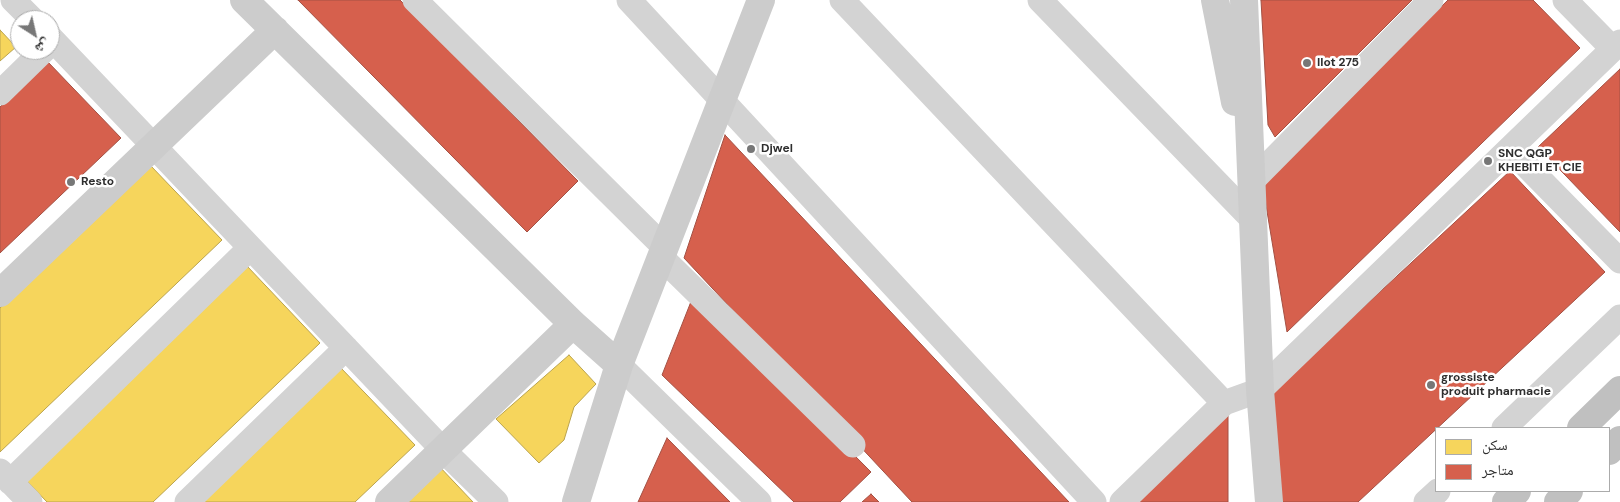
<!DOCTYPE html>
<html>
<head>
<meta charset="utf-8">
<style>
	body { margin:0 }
	#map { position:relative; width:1620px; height:502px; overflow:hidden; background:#fff; font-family:"DM Sans","Noto Naskh Arabic",sans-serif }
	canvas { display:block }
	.legend { position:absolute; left:1435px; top:427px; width:175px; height:65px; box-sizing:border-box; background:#fff; border:1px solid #ababab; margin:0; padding:6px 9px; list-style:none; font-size:15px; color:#2e2e2e }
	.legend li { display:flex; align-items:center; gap:10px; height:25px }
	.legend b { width:25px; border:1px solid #ababab }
	.north { position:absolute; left:10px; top:10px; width:50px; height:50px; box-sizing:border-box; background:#fff; border:1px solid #ababab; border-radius:50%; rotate:145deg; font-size:14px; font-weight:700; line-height:20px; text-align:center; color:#2e2e2e }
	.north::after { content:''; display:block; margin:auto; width:18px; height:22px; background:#777; clip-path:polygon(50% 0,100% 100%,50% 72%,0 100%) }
</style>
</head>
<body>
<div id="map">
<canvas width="1620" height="502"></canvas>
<ul class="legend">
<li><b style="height:14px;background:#f6d55c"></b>سكن</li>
<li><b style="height:14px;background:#d6604d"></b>متاجر</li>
</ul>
<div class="north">ش</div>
</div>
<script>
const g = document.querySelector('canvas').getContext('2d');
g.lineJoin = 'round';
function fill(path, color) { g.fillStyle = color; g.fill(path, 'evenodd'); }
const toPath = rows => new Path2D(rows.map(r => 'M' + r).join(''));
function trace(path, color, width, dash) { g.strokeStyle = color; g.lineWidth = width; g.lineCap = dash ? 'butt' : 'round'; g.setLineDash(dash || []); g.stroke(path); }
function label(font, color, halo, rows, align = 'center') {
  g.font = font + ' "DM Sans",sans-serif'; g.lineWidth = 5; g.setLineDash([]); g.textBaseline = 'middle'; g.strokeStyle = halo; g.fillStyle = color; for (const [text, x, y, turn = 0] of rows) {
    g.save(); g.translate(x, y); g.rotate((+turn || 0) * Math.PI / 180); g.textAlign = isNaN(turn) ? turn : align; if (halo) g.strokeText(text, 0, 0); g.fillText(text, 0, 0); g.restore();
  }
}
const homes = toPath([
	[0,30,16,47,0,61,0,30],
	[150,165,222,240,0,452,0,308,150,165],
	[247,266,320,343,153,502,47,502,24,478,247,266],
	[569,355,596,384,574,407,564,440,539,463,496,419,569,355],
	[340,367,415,445,355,502,199,502,340,367],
	[438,465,473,502,399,502,438,465]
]);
fill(homes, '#f6d55c');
trace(homes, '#baa34e', 1);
const shops = toPath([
	[298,0,400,0,578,181,527,232,298,0],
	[1261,0,1412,0,1275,137,1268,125,1261,0],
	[1448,0,1533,0,1580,48,1287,332,1262,181,1448,0],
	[47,61,121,138,0,253,0,107,47,61],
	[1620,69,1620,232,1538,147,1620,69],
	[725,135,1069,502,912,502,684,258,725,135],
	[1510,171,1605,272,1358,502,1281,502,1271,393,1510,171],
	[694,294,871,472,840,502,794,502,662,375,694,294],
	[1228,414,1228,502,1132,502,1228,414],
	[667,438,730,502,638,502,667,438],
	[871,494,879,502,862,502,871,494]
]);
fill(shops, '#d6604d');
trace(shops, '#a45144', 1);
trace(toPath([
	[13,0,33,20],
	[415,0,664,247],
	[629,0,1094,502],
	[842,0,1224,403],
	[1040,0,1252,219],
	[1565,0,1613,49],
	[50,37,443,450,496,502],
	[0,93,44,50],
	[1510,149,1620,261],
	[1251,182,1431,0],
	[661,257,853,445],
	[619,365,759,502],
	[1504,428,1620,317],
	[0,471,30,502],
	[10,482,250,248],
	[187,502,346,348],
	[1122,502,1224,403,1260,390,1620,42],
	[1426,502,1438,491]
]), '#d3d3d3', 25);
trace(toPath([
	[244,0,573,324,619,365],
	[1215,0,1235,102],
	[1244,0,1260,390,1269,502],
	[0,293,275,30],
	[389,502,573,324],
	[576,502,619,365,761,0]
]), '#ccc', 28);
trace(toPath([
	[1581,428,1620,390],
	[1609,451,1620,440],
	[1506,502,1517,491],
	[1558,502,1569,491]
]), '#c0c0c0', 28);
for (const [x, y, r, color] of [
	[1307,63,5,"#777"],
	[751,149,5,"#777"],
	[1488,161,5,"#777"],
	[71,182,5,"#777"],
	[1431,385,5,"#777"]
]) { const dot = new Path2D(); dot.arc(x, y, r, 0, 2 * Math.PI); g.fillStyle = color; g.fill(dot); trace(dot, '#fff', 2); }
label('bold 12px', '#2e2e2e', '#fff', [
	["Ilot 275",1317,63],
	["Djwel",761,149],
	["SNC QGP",1498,154],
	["KHEBITI ET CIE",1498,168],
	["Resto",81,182],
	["grossiste",1441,378],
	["produit pharmacie",1441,392]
], 'left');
</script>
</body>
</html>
